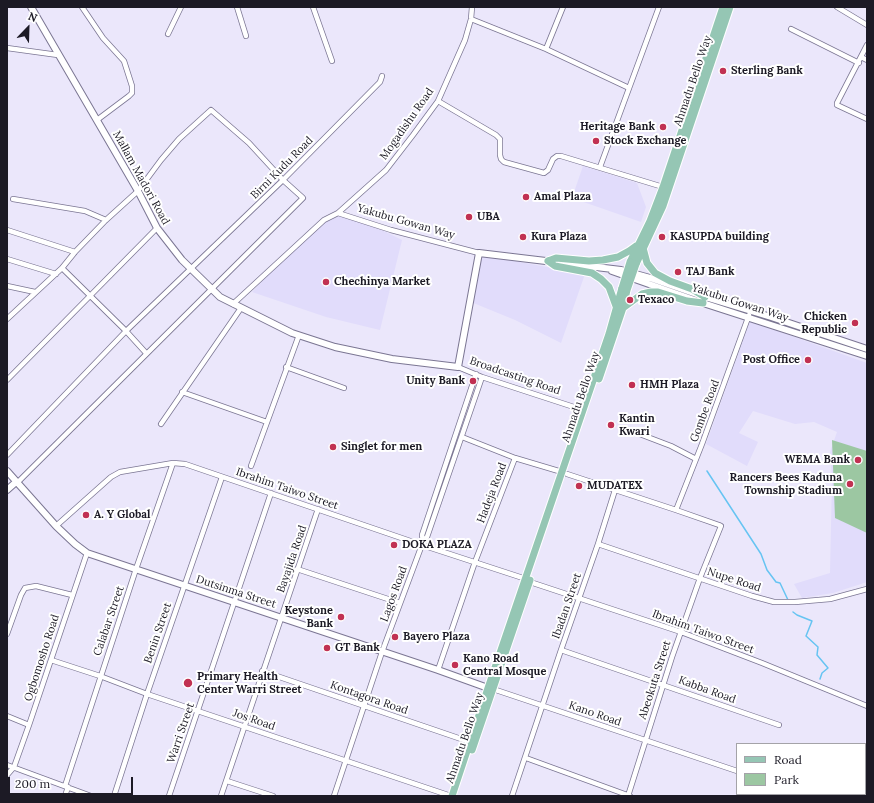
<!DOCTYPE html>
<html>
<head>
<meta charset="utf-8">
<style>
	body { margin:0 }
	#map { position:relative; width:874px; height:803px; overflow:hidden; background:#ebe7fb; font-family:Lora,serif }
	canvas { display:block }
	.frame { position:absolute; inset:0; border:8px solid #1c1a25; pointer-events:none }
	.legend { position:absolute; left:736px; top:743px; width:130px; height:52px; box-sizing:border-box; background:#fff; border:1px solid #a4a3a8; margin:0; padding:5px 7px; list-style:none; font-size:12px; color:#1c1a25 }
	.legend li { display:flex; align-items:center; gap:8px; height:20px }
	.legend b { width:20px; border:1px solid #a4a3a8 }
	.north { position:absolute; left:8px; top:8px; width:40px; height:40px; -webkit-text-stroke:3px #fff; paint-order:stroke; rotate:23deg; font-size:11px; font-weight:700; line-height:16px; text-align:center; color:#1c1a25 }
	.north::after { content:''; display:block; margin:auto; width:14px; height:18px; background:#1c1a25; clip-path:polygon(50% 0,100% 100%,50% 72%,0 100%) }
	.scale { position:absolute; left:8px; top:777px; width:125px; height:18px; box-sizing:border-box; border:2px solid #1c1a25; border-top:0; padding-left:5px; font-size:12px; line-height:14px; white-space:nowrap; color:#1c1a25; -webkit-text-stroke:3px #fff; paint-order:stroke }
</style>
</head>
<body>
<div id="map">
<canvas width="874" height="803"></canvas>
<div class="frame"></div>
<ul class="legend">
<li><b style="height:5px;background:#95c6b4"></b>Road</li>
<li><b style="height:11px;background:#9cc7a2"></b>Park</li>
</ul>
<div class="north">N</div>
<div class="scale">200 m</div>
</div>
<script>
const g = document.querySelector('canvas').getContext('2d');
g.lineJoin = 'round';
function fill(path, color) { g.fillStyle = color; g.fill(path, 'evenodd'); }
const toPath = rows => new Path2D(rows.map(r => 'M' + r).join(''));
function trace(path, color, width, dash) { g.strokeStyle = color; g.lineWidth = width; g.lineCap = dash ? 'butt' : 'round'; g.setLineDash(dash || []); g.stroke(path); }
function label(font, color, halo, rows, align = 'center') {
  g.font = font + ' Lora,serif'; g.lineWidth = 4; g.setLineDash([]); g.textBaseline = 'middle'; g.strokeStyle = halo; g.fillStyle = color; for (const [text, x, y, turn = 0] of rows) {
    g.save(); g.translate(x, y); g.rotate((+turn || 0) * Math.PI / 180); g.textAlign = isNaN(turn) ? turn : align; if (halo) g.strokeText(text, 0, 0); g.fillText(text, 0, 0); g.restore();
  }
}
fill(toPath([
	[583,166,637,183,646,207,641,222,572,198],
	[345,215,374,226,402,240,380,330,326,317,252,292,288,254,325,222,331,218],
	[482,255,585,274,561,343,515,320,471,302],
	[750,321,867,363,867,582,833,593,802,598,794,584,830,573,832,478,830,452,837,432,814,422,795,424,753,411,739,433,758,442,747,466,706,444]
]), '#e1dcfb');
fill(toPath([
	[832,440,867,451,867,533,835,518]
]), '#9cc7a2');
trace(toPath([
	[707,471,761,554,767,570,776,582,780,583,788,600],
	[793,612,797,615,812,621,806,636,818,647,817,655,828,668,822,673,820,679]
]), '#66c4f2', 1.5);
const street = toPath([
	[82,7,103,38,124,61,132,86,132,93,129,96,97,120],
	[237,7,246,36],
	[313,7,332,61],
	[837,7,867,25],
	[471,19,546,49,629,88],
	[791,29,859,63],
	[168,34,181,7],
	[867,45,837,103,837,105,867,119],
	[7,48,58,55],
	[546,49,563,7],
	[861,57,867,60],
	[438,101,496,135,500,139,500,155,501,159,504,162,544,173,548,170,553,159,557,156,561,156,663,187],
	[600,167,659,7],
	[13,199,85,211,106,220],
	[338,213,386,170,413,135,438,101,465,40,471,19,472,7],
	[7,230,75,252],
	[7,259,56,274],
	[7,286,35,292],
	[233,304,324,220,338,213,391,230,479,253],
	[7,319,62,268],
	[286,367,344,388],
	[458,367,482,377,583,410],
	[7,380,157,228],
	[182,392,267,422],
	[161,424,241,308],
	[637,433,671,446,696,459],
	[462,437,515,458,562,472],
	[7,455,126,331,283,180,380,82,382,76],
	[251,466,299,335],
	[567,474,676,510,719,525,721,526,700,578,672,657,628,796],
	[17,483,303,198,283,180,249,143,211,110,179,139,161,160,138,191,106,220,75,252,62,268,126,331,146,353],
	[676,510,702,444,749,315],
	[56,526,111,477,120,472,173,463,185,464,422,545,526,579],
	[423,542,422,535,476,374],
	[598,544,752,596,774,602,795,602,830,599,867,589],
	[297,569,400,603],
	[530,582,681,632,762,663,867,706],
	[7,634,21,595,25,588,36,586,72,595],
	[561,650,779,725],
	[51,660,100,676,147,694,451,796],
	[438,670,475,562,515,458],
	[262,671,470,742],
	[493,689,737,771],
	[7,716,29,725],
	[526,758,630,796],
	[7,765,91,796],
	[7,775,14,767,29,725,87,553],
	[227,781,273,796],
	[65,786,136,569,173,463],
	[805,794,808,796],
	[65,796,68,787],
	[114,796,147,694,222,477],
	[169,796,271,493],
	[221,796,318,509],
	[334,796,382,652,423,542,427,537,482,377],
	[512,796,561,650,598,544,615,490]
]);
const secondary = toPath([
	[31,7,138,191,157,228,182,260,220,297,292,333,335,347,392,359,458,367,479,253,621,270,650,278,705,297,771,317,867,349],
	[612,271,703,303,867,356],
	[7,471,56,526,75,544,87,553,438,670,488,688],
	[7,490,16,482]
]);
const primary = toPath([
	[643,248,647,263,655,273,670,281,692,289,705,297],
	[548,261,556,258,589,261,603,260,618,257,629,251,636,246],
	[548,261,555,266,592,273,601,279,609,287,616,306],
	[630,262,650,221,663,187,723,7],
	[636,264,663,206,730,7],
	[623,308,642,294,651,292,658,292,687,301,703,303],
	[599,379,623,308,627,290],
	[472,750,530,580],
	[452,796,488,688,609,334,622,288]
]);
trace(street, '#7b7693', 6);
trace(secondary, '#7b7693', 8);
trace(primary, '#fff', 9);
trace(street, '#fff', 4.5);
trace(secondary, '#fff', 6);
trace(primary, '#95c6b4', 7);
const primaryBridge = toPath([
	[622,288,630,262],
	[627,290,636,264]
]);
trace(primaryBridge, '#fff', 9, []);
trace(primaryBridge, '#95c6b4', 7);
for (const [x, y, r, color] of [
	[723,71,4,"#c13152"],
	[663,127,4,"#c13152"],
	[596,141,4,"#c13152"],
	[526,197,4,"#c13152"],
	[469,217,4,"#c13152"],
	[523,237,4,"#c13152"],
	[662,237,4,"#c13152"],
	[678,272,4,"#c13152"],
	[326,282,4,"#c13152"],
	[630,300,4,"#c13152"],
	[855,323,4,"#c13152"],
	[808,360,4,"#c13152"],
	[473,381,4,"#c13152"],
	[632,385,4,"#c13152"],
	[611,425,4,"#c13152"],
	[333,447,4,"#c13152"],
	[858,460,4,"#c13152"],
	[850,484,4,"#c13152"],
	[579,486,4,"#c13152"],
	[86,515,4,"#c13152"],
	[394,545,4,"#c13152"],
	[341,617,4,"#c13152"],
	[395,637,4,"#c13152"],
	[327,648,4,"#c13152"],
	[455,665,4,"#c13152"],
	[188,683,5,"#c13152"]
]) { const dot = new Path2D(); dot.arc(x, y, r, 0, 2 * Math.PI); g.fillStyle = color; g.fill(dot); trace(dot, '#fff', 1.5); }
label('bold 11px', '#1c1a25', '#fff', [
	["Sterling Bank",731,71],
	["Heritage Bank",655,127,"right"],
	["Stock Exchange",604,141],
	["Amal Plaza",534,197],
	["UBA",477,217],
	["Kura Plaza",531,237],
	["KASUPDA building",670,237],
	["TAJ Bank",686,272],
	["Chechinya Market",334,282],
	["Texaco",638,300],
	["Chicken",847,317,"right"],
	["Republic",847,330,"right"],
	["Post Office",800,360,"right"],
	["Unity Bank",465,381,"right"],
	["HMH Plaza",640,385],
	["Kantin",619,419],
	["Kwari",619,432],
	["Singlet for men",341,447],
	["WEMA Bank",850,460,"right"],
	["Rancers Bees Kaduna",842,478,"right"],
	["Township Stadium",842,491,"right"],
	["MUDATEX",587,486],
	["A. Y Global",94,515],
	["DOKA PLAZA",402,545],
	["Keystone",333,611,"right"],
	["Bank",333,624,"right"],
	["Bayero Plaza",403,637],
	["GT Bank",335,648],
	["Kano Road",463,659],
	["Central Mosque",463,672],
	["Primary Health",197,677],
	["Center Warri Street",197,690]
], 'left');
label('11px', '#1c1a25', '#fff', [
	["Ahmadu Bello Way",693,81,-71],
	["Mogadishu Road",407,124,-55],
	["Birni Kudu Road",282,168,-45],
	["Mallam Madori Road",141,178,61],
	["Yakubu Gowan Way",406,222,16],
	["Yakubu Gowan Way",740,303,18],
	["Broadcasting Road",515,376,19],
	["Ahmadu Bello Way",581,397,-71],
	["Gombe Road",705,411,-70],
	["Ibrahim Taiwo Street",287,489,19],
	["Hadeja Road",492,493,-69],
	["Bayajida Road",292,559,-71],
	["Nupe Road",734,580,18],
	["Dutsinma Street",236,592,18],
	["Lagos Road",394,594,-70],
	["Ibadan Street",567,606,-71],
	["Calabar Street",109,621,-71],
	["Ibrahim Taiwo Street",703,632,20],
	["Benin Street",158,633,-71],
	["Ogbomosho Road",42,658,-72],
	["Abeokuta Street",655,680,-72],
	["Kabba Road",707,690,20],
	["Kontagora Road",369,698,19],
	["Kano Road",595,714,19],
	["Jos Road",254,720,19],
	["Warri Street",181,733,-71],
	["Ahmadu Bello Way",465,738,-71]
]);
</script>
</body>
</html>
